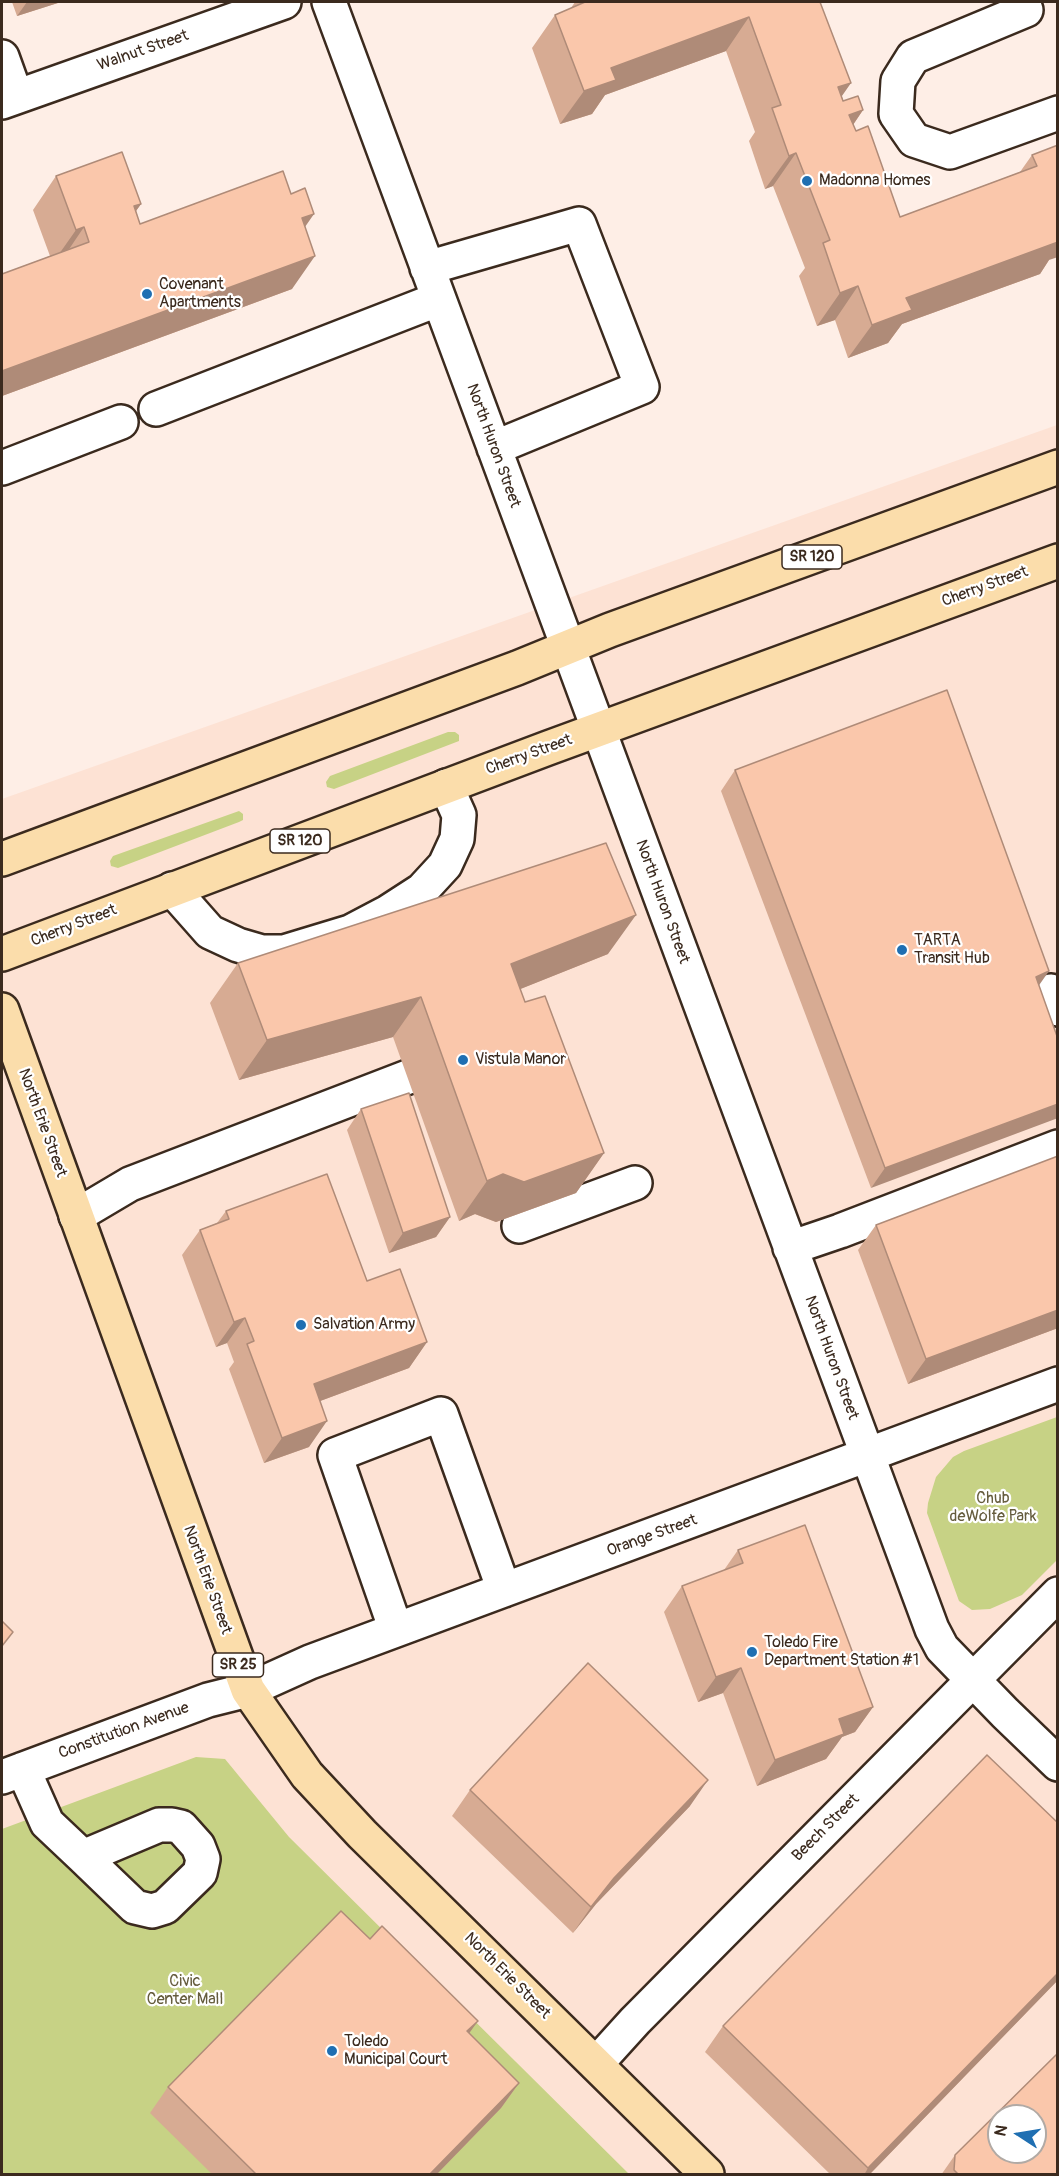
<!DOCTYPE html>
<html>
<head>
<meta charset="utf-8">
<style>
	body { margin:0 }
	#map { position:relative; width:1059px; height:2176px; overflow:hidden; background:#feeee6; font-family:Pangolin,sans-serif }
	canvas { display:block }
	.frame { position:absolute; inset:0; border:3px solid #3b2a1e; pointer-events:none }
	.north { position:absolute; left:987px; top:2104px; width:60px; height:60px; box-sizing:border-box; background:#fff; border:2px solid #b1aaa5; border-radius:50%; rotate:282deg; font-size:16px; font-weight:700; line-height:24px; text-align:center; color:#3b2a1e }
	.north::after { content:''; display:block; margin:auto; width:21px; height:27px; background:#1f6fb2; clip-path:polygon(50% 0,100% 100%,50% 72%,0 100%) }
</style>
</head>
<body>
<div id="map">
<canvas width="1059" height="2176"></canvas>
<div class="frame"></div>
<div class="north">N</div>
</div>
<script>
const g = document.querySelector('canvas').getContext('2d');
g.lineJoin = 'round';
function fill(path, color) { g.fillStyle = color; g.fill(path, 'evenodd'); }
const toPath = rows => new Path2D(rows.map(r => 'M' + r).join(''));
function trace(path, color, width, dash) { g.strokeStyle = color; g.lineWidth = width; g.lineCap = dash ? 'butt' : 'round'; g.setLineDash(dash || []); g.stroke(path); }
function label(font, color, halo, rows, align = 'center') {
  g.font = font + ' Pangolin,sans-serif'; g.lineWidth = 4.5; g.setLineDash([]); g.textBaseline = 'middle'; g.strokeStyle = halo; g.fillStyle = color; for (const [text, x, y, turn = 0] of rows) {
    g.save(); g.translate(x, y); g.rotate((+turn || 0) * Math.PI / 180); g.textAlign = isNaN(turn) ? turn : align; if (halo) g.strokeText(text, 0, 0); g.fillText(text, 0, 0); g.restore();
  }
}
fill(toPath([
	[1057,425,1057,2174,2,2174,2,799],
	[999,2116,1035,2116,1035,2152,999,2152]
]), '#fde2d4');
fill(toPath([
	[448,732,455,732,459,735,459,741,334,789,327,787,326,782,330,776],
	[239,811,243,814,243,820,239,822,118,868,111,866,110,861,113,856],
	[1057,1417,1057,1560,1022,1595,990,1609,972,1610,959,1601,927,1513,928,1503,936,1477,953,1457,964,1451],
	[196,1757,225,1759,289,1837,629,2174,2,2174,2,1829]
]), '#c7d285');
const minor = toPath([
	[329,2,932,1629,942,1648,1005,1713,1058,1764],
	[1026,10,913,57,898,81,896,114,914,140,950,152,1058,113],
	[2,57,16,96],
	[2,102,284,2],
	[427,268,579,224,642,387,494,448],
	[156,409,439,299],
	[2,468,121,422],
	[172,889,210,932,238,945,262,952,284,952,350,932,388,912,422,890,445,865,457,839,459,815,446,786],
	[1051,991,1058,1009],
	[76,1216,130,1184,408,1077],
	[519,1226,635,1183],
	[790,1248,840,1231,1058,1147],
	[396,1630,335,1455,441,1414,504,1590],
	[23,1769,47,1823,83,1857,135,1907,152,1911,165,1907,200,1873,203,1859,198,1846,181,1827,172,1825,159,1825,83,1857],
	[2,1777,208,1700,248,1690,310,1662,1058,1384],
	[596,2064,635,2021,1058,1594]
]);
const major = toPath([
	[2,859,517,668,610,630,1058,467],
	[2,954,548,748,1058,561],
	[2,1010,248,1690,307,1775,362,1834,707,2174]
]);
trace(minor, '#3b2a1e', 38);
trace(major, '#3b2a1e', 38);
trace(minor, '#fff', 33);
trace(major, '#fbddab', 33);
fill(toPath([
	[12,2,61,2,17,16],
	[575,2,820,2,843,101,863,110,853,125,900,217,1020,172,1032,155,1058,145,1049,260,1040,274,902,324,888,343,848,358,835,320,817,326,799,276,805,268,773,186,765,189,749,141,755,132,726,51,605,95,592,114,560,124,532,48,555,15,571,8],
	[56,176,141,204,136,211,140,224,305,227,292,289,2,396,2,274,50,256,33,210],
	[735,770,1049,971,871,1188,721,791],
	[608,954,520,989,525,1002,604,1153,576,1193,496,1222,475,1214,459,1221,393,1037,239,1080,210,1003,238,963],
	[361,1109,450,1217,436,1237,389,1253,347,1130],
	[1058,1156,1058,1328,908,1384,858,1250,876,1225],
	[226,1211,367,1281,427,1342,409,1368,320,1401,309,1447,264,1463,229,1369,234,1362,227,1343,216,1347,182,1255,200,1230,217,1223],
	[738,1550,873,1707,855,1732,842,1737,826,1759,757,1786,723,1693,698,1702,664,1612,682,1586,724,1570],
	[470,1790,690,1806,596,1904,573,1933,452,1816],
	[370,1939,469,2033,519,2083,501,2108,436,2175,213,2175,150,2113,168,2087],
	[1058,1980,869,2175,831,2175,705,2052,723,2026],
	[955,2155,1058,2175,941,2175]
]), '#d7ab93');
fill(toPath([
	[27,2,61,2,17,16],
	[749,17,726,51,605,95,592,114,560,124,584,91,611,68],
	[851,83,828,116,838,87],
	[863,110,840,144,849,115],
	[796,153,773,186,765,189,789,156],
	[141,204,117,237,134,206],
	[314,214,291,247,302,218],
	[84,227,61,261,52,264,76,230],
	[1058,237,1058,257,1049,260,1040,274,902,324,888,343,848,358,872,325,906,298],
	[315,256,292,289,2,396,2,371],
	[858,286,835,320,817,326,840,293],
	[636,915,608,954,483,1004,511,964],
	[1049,971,1035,991,1036,977],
	[421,997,393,1037,239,1080,267,1040],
	[1058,1104,1058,1118,871,1188,885,1168],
	[604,1153,576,1193,496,1222,475,1214,459,1221,487,1181,503,1174],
	[450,1217,436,1237,389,1253,403,1233],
	[1058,1310,1058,1328,908,1384,926,1359],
	[245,1318,227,1343,216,1347,234,1322],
	[427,1342,409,1368,296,1410,314,1384],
	[327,1421,309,1447,264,1463,282,1438],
	[741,1668,723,1693,698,1702,716,1677],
	[873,1707,855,1732,842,1737,826,1759,757,1786,775,1760,839,1719],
	[708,1780,690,1806,596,1904,573,1933,591,1907,614,1878],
	[1058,1973,1058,1980,869,2175,864,2175,868,2168],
	[478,2021,460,2046,467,2031],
	[519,2083,501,2108,436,2175,429,2175]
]), '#af8b78');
const building = toPath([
	[585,2,820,2,851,83,838,87,843,101,858,96,863,110,849,115,856,131,868,126,900,217,1037,166,1032,155,1058,145,1058,242,906,298,912,310,872,325,858,286,840,293,823,243,830,240,796,153,789,156,772,108,781,105,749,17,611,68,616,80,584,91,555,15,585,2],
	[122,152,141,204,134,206,140,224,283,171,291,194,305,188,314,214,302,218,315,256,2,371,2,274,89,242,84,227,76,230,56,176,122,152],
	[947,690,1049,971,1036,977,1058,1039,1058,1104,885,1168,735,770,947,690],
	[606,843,636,915,511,964,525,1002,545,996,604,1153,524,1182,503,1174,487,1181,421,997,267,1040,238,963,606,843],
	[409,1093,450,1217,403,1233,361,1109,409,1093],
	[1058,1156,1058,1310,926,1359,876,1225,1058,1156],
	[327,1174,367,1281,400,1269,427,1342,314,1384,327,1421,282,1438,247,1344,254,1341,245,1318,234,1322,200,1230,229,1219,226,1211,327,1174],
	[805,1525,873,1707,839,1719,844,1734,775,1760,741,1668,716,1677,682,1586,743,1563,738,1550,805,1525],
	[2,1621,13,1632,2,1646,2,1621],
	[588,1663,708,1780,614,1878,591,1907,470,1790,588,1663],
	[987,1755,1058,1823,1058,1973,868,2168,723,2026,987,1755],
	[341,1911,370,1939,382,1926,478,2021,467,2031,519,2083,429,2175,257,2175,168,2087,341,1911],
	[1058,2053,1058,2175,959,2175,954,2170,955,2155,1058,2053],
	[999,2116,1035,2116,1035,2152,999,2152,999,2116]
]);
fill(building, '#fac7ab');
trace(building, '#af8b78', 1.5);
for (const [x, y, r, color] of [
	[807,181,6,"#1f6fb2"],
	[147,294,6,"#1f6fb2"],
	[902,950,6,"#1f6fb2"],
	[463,1060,6,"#1f6fb2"],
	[301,1325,6,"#1f6fb2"],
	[752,1652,6,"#1f6fb2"],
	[332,2051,6,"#1f6fb2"]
]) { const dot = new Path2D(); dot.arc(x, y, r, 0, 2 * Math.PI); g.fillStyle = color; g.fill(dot); trace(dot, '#fff', 2); }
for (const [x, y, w] of [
	[812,557,60],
	[300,841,60],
	[238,1665,51]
]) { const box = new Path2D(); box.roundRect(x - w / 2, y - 12, w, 24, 4.5); g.fillStyle = '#fff'; g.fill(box); trace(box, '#3b2a1e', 1.5); }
label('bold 15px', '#3b2a1e', null, [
	["SR 120",812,557],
	["SR 120",300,841],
	["SR 25",238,1665]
]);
label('16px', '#3b2a1e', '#fff', [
	["Walnut Street",143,51,-19],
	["North Huron Street",493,446,70],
	["Cherry Street",985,587,-20],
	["Cherry Street",529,755,-20],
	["North Huron Street",662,902,70],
	["Cherry Street",74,926,-21],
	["North Erie Street",42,1123,70],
	["North Huron Street",831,1358,70],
	["Orange Street",652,1536,-20],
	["North Erie Street",207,1580,70],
	["Constitution Avenue",124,1731,-20],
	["Beech Street",826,1828,-45],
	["North Erie Street",507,1976,45]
]);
label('16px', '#3b2a1e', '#fff', [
	["Madonna Homes",819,181],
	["Covenant",159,285],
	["Apartments",159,303],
	["TARTA",914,941],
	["Transit Hub",914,959],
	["Vistula Manor",475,1060],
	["Salvation Army",313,1325],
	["Toledo Fire",764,1643],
	["Department Station #1",764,1661],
	["Toledo",344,2042],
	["Municipal Court",344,2060]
], 'left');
label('16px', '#655c3d', '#fff', [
	["Chub",993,1499],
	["deWolfe Park",993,1517],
	["Civic",185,1982],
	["Center Mall",185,2000]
]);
</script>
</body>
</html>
